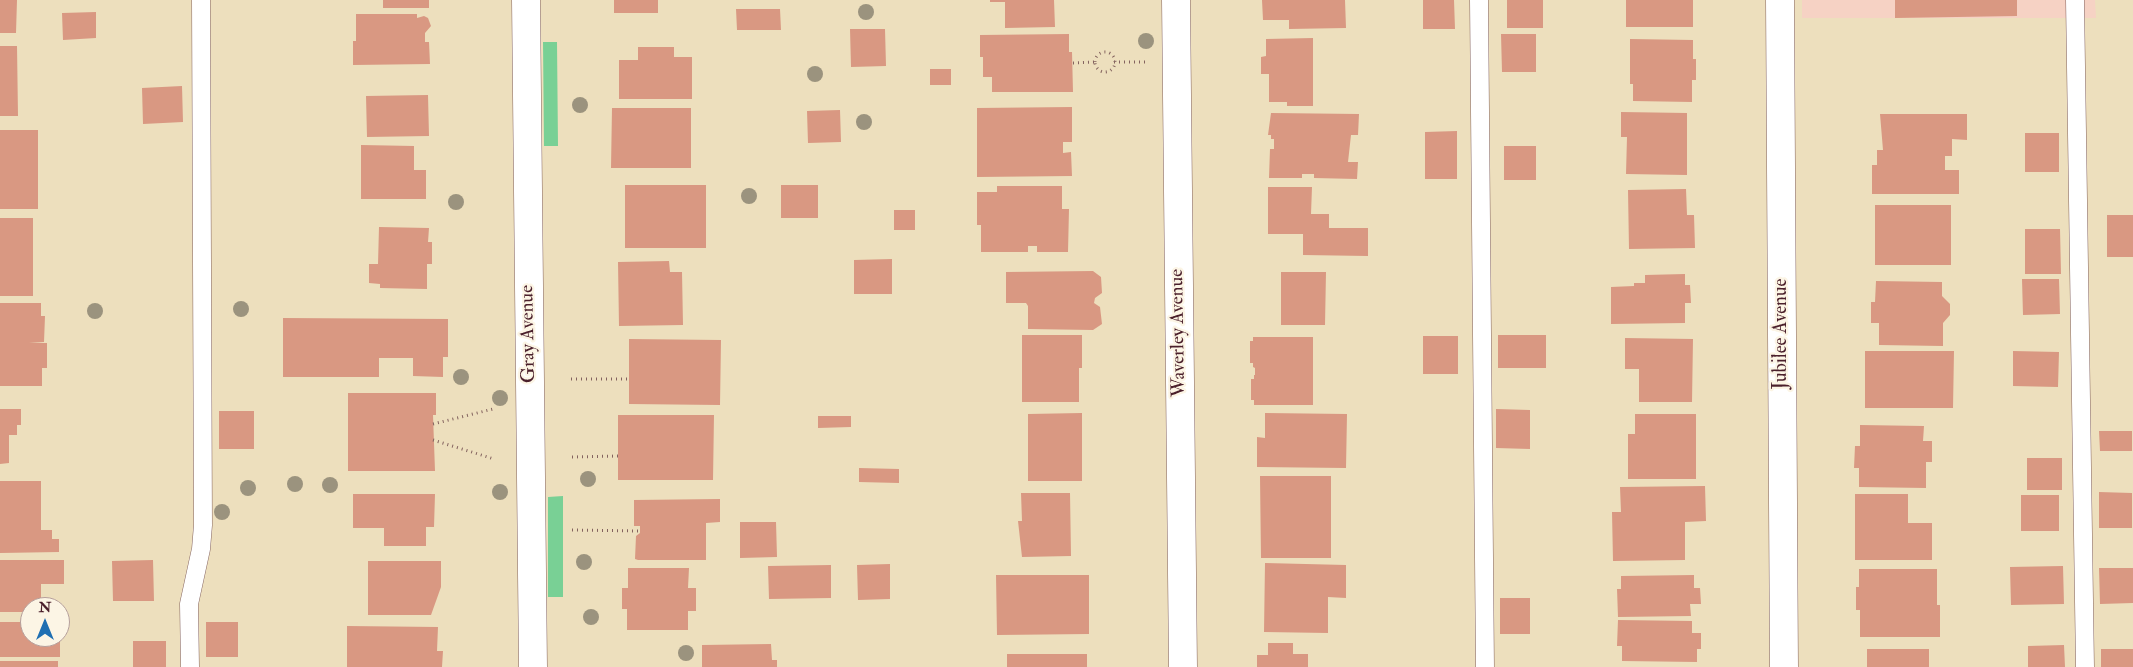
<!DOCTYPE html>
<html>
<head>
<meta charset="utf-8">
<style>
	body { margin:0 }
	#map { position:relative; width:2133px; height:667px; overflow:hidden; background:#eddfbd; font-family:"IM FELL Double Pica",serif }
	canvas { display:block }
	.north { position:absolute; left:20px; top:597px; width:50px; height:50px; box-sizing:border-box; background:#fcf5e5; border:1px solid #b59f9b; border-radius:50%; rotate:0deg; font-size:14px; font-weight:700; line-height:20px; text-align:center; color:#4a1f2b }
	.north::after { content:''; display:block; margin:auto; width:18px; height:22px; background:#1f6fb2; clip-path:polygon(50% 0,100% 100%,50% 72%,0 100%) }
</style>
</head>
<body>
<div id="map">
<canvas width="2133" height="667"></canvas>
<div class="north">N</div>
</div>
<script>
const g = document.querySelector('canvas').getContext('2d');
g.lineJoin = 'round';
function fill(path, color) { g.fillStyle = color; g.fill(path, 'evenodd'); }
const toPath = rows => new Path2D(rows.map(r => 'M' + r).join(''));
function trace(path, color, width, dash) { g.strokeStyle = color; g.lineWidth = width; g.lineCap = dash ? 'butt' : 'round'; g.setLineDash(dash || []); g.stroke(path); }
function label(font, color, halo, rows, align = 'center') {
  g.font = font + ' "IM FELL Double Pica",serif'; g.lineWidth = 4.5; g.setLineDash([]); g.textBaseline = 'middle'; g.strokeStyle = halo; g.fillStyle = color; for (const [text, x, y, turn = 0] of rows) {
    g.save(); g.translate(x, y); g.rotate((+turn || 0) * Math.PI / 180); g.textAlign = isNaN(turn) ? turn : align; if (halo) g.strokeText(text, 0, 0); g.fillText(text, 0, 0); g.restore();
  }
}
fill(toPath([
	[1802,0,2095,0,2096,18,1802,18]
]), '#f6d2c4');
fill(toPath([
	[543,42,557,42,558,146,544,146],
	[563,496,563,597,548,597,548,497]
]), '#79d095');
fill(toPath([
	[0,0,17,0,16,33,0,33],
	[383,0,429,0,429,8,383,8],
	[614,0,658,0,658,13,614,13],
	[990,0,1054,0,1055,27,1005,28,1005,2,990,2],
	[1262,0,1345,0,1346,28,1289,29,1289,20,1263,20],
	[1423,0,1454,0,1455,29,1423,29],
	[1507,0,1543,0,1543,28,1507,28],
	[1626,0,1693,0,1693,27,1626,27],
	[1895,0,2017,0,2017,16,1895,18],
	[736,9,780,9,781,30,737,30],
	[96,12,96,38,63,40,62,13],
	[356,14,417,14,417,18,424,16,428,18,431,26,425,33,425,42,429,42,430,64,353,65,353,41,356,41],
	[850,29,885,29,886,66,851,67],
	[1069,34,1069,52,1072,52,1073,92,992,92,992,77,983,77,983,57,980,57,980,35],
	[1501,34,1536,34,1536,72,1502,72],
	[1313,38,1313,106,1287,106,1287,102,1269,102,1269,74,1261,74,1261,57,1266,56,1266,39],
	[1630,39,1693,40,1693,59,1696,59,1696,80,1692,80,1692,102,1633,101,1633,84,1630,84],
	[0,46,17,46,18,116,0,116],
	[638,47,674,47,674,57,692,57,692,99,619,99,619,60,638,60],
	[930,69,951,69,951,85,930,85],
	[182,86,183,122,143,124,142,88],
	[428,95,429,136,367,137,366,96],
	[1072,107,1072,142,1063,142,1063,153,1071,152,1072,176,977,177,977,108],
	[612,108,691,108,691,168,611,168],
	[840,110,841,142,808,143,807,111],
	[1621,112,1687,113,1687,175,1626,174,1627,137,1621,137],
	[1271,113,1359,114,1358,135,1351,135,1348,162,1358,162,1357,179,1314,178,1314,174,1302,174,1302,178,1269,178,1270,149,1274,149,1274,139,1271,139,1271,135,1268,135],
	[1880,114,1967,114,1967,140,1952,139,1952,156,1945,156,1945,170,1959,170,1959,194,1872,194,1872,165,1877,165,1877,150,1883,150],
	[0,130,38,130,38,209,0,209],
	[1457,131,1457,179,1425,179,1425,132],
	[2025,133,2059,133,2059,172,2025,172],
	[361,145,414,146,414,170,426,170,426,199,361,199],
	[1504,146,1536,146,1536,180,1504,180],
	[625,185,706,185,706,248,625,248],
	[781,185,818,185,818,218,781,218],
	[997,186,1062,186,1062,209,1069,209,1068,252,1037,252,1037,246,1028,246,1028,252,981,252,981,225,977,225,977,192,997,192],
	[1268,187,1312,187,1311,214,1329,214,1329,228,1368,228,1368,256,1303,255,1303,234,1268,234],
	[1686,189,1687,215,1694,215,1695,248,1629,249,1628,190],
	[1875,205,1951,205,1951,265,1875,265],
	[894,210,915,210,915,230,894,230],
	[2107,215,2133,215,2133,257,2107,257],
	[0,218,33,218,33,296,0,296],
	[379,227,429,228,428,242,432,242,432,264,427,264,427,289,380,288,380,284,369,283,369,264,378,264],
	[2025,229,2060,229,2061,274,2025,274],
	[892,259,892,294,854,294,854,260],
	[669,261,670,272,682,272,683,325,619,326,618,262],
	[1093,271,1101,277,1102,293,1095,298,1094,303,1100,307,1102,324,1093,330,1028,329,1028,306,1026,303,1006,303,1006,272],
	[1281,272,1326,272,1325,325,1281,325],
	[1685,274,1685,285,1690,285,1691,303,1685,303,1685,323,1611,324,1611,287,1634,286,1634,283,1645,283,1645,275],
	[2022,279,2059,279,2060,314,2023,315],
	[1876,281,1942,282,1942,296,1950,304,1950,315,1943,323,1943,346,1879,345,1879,323,1871,323,1871,302,1875,302],
	[0,303,41,303,41,316,45,316,44,342,29,343,47,343,47,368,42,368,42,386,0,386],
	[283,318,448,319,448,357,443,357,443,377,413,376,413,358,379,358,379,377,283,377],
	[1022,335,1082,335,1082,368,1079,368,1079,402,1022,402],
	[1498,335,1546,335,1546,368,1498,368],
	[1423,336,1458,336,1458,374,1423,374],
	[1253,337,1313,337,1313,405,1254,405,1254,400,1251,400,1251,379,1254,379,1254,375,1255,375,1255,368,1253,367,1253,363,1250,363,1250,341,1253,341],
	[1625,338,1693,339,1692,402,1639,402,1639,369,1625,369],
	[629,339,721,340,720,405,629,404],
	[1865,351,1954,351,1953,408,1865,408],
	[2013,351,2059,352,2058,387,2013,386],
	[348,393,436,393,436,415,433,415,435,471,348,471],
	[0,409,21,409,21,425,17,425,17,435,9,435,9,463,0,464],
	[1496,409,1530,410,1530,449,1496,448],
	[219,411,254,411,254,449,219,449],
	[1082,413,1082,481,1028,481,1028,414],
	[1265,413,1347,414,1346,468,1257,467,1257,437,1265,438],
	[1635,414,1696,414,1696,479,1628,479,1628,434,1635,434],
	[618,415,714,415,713,480,618,480],
	[818,416,851,416,851,427,818,428],
	[1860,425,1924,426,1923,441,1932,441,1932,462,1926,462,1926,488,1859,487,1859,468,1854,468,1855,446,1860,446],
	[2099,431,2132,431,2132,451,2100,451],
	[2027,458,2062,458,2062,490,2027,490],
	[859,468,899,469,899,483,859,482],
	[1260,476,1331,476,1331,558,1261,558],
	[0,481,41,481,41,530,52,530,52,539,59,539,59,552,0,553],
	[1705,486,1706,521,1685,522,1685,560,1613,561,1612,512,1621,512,1620,487],
	[2099,492,2132,493,2132,528,2099,528],
	[1021,493,1070,493,1071,556,1022,557,1018,521,1022,521],
	[353,494,435,494,434,527,426,527,426,546,384,546,384,528,353,528],
	[1855,494,1908,494,1908,523,1932,523,1932,560,1855,560],
	[2021,495,2059,495,2059,531,2021,531],
	[720,499,720,522,706,523,706,560,638,560,635,559,636,536,640,533,640,526,634,526,634,500],
	[740,522,776,522,777,557,740,558],
	[0,560,64,560,64,584,41,584,41,607,30,607,30,612,0,612],
	[153,560,154,601,113,601,112,561],
	[368,561,441,561,441,587,431,615,368,615],
	[1265,563,1346,565,1346,598,1328,597,1328,633,1264,632],
	[890,564,890,599,858,600,857,565],
	[831,565,831,598,769,599,768,566],
	[2063,566,2064,604,2011,605,2010,567],
	[628,568,689,568,688,588,696,588,696,611,688,611,688,630,627,630,627,609,622,609,622,588,628,588],
	[2099,568,2133,568,2133,603,2100,604],
	[1859,569,1937,569,1937,605,1940,605,1940,637,1860,637,1860,610,1856,610,1856,587,1859,587],
	[996,575,1089,575,1089,634,997,635],
	[1694,575,1694,588,1700,588,1701,604,1690,604,1691,616,1618,617,1617,589,1621,589,1621,576],
	[1500,598,1530,598,1530,634,1500,634],
	[1618,620,1692,621,1692,633,1701,633,1701,649,1697,649,1697,662,1622,661,1622,646,1617,646],
	[0,622,30,622,30,637,60,637,60,657,0,657],
	[206,622,238,622,238,657,206,657],
	[347,626,438,627,437,651,443,651,442,667,347,667],
	[133,641,166,641,166,667,133,667],
	[1268,643,1293,643,1293,654,1308,654,1308,667,1257,667,1257,655,1268,655],
	[771,644,772,660,777,660,777,667,702,667,702,645],
	[2064,645,2065,667,2028,667,2028,646],
	[1867,649,1929,649,1929,667,1867,667],
	[2101,649,2133,649,2133,667,2101,667],
	[1007,654,1087,654,1087,667,1007,667],
	[0,661,58,661,58,667,0,667]
]), '#d99882');
const lane = toPath([
	[1479,0,1485,667],
	[2075,0,2085,667],
	[190,667,189,604,201,549,203,525,201,0]
]);
const street = toPath([
	[526,0,533,667],
	[1176,0,1183,667],
	[1780,0,1784,667]
]);
trace(lane, '#83625e', 19);
trace(street, '#83625e', 29);
trace(toPath([
	'1095 62a10 10 0 1 1 20 0a10 10 0 1 1-20 0Z',
	[1114,62,1147,62],
	[1073,63,1094,62],
	[571,379,629,379],
	[433,424,493,409],
	[433,440,494,459],
	[572,457,618,456],
	[572,530,640,531]
]), '#83625e', 3, [1, 4]);
trace(lane, '#fff', 18);
trace(street, '#fff', 28);
g.fillStyle = '#9b937e';
for (const [x, y] of [
	[866,12],
	[1146,41],
	[815,74],
	[580,105],
	[864,122],
	[749,196],
	[456,202],
	[241,309],
	[95,311],
	[461,377],
	[500,398],
	[588,479],
	[295,484],
	[330,485],
	[248,488],
	[500,492],
	[222,512],
	[584,562],
	[591,617],
	[686,653]
]) { g.beginPath(); g.arc(x, y, 8, 0, 2 * Math.PI); g.fill(); }
label('19px', '#4a1f2b', '#fcf5e5', [
	["Waverley Avenue",1179,333,-91],
	["Gray Avenue",529,334,-91],
	["Jubilee Avenue",1782,334,-90]
]);
</script>
</body>
</html>
